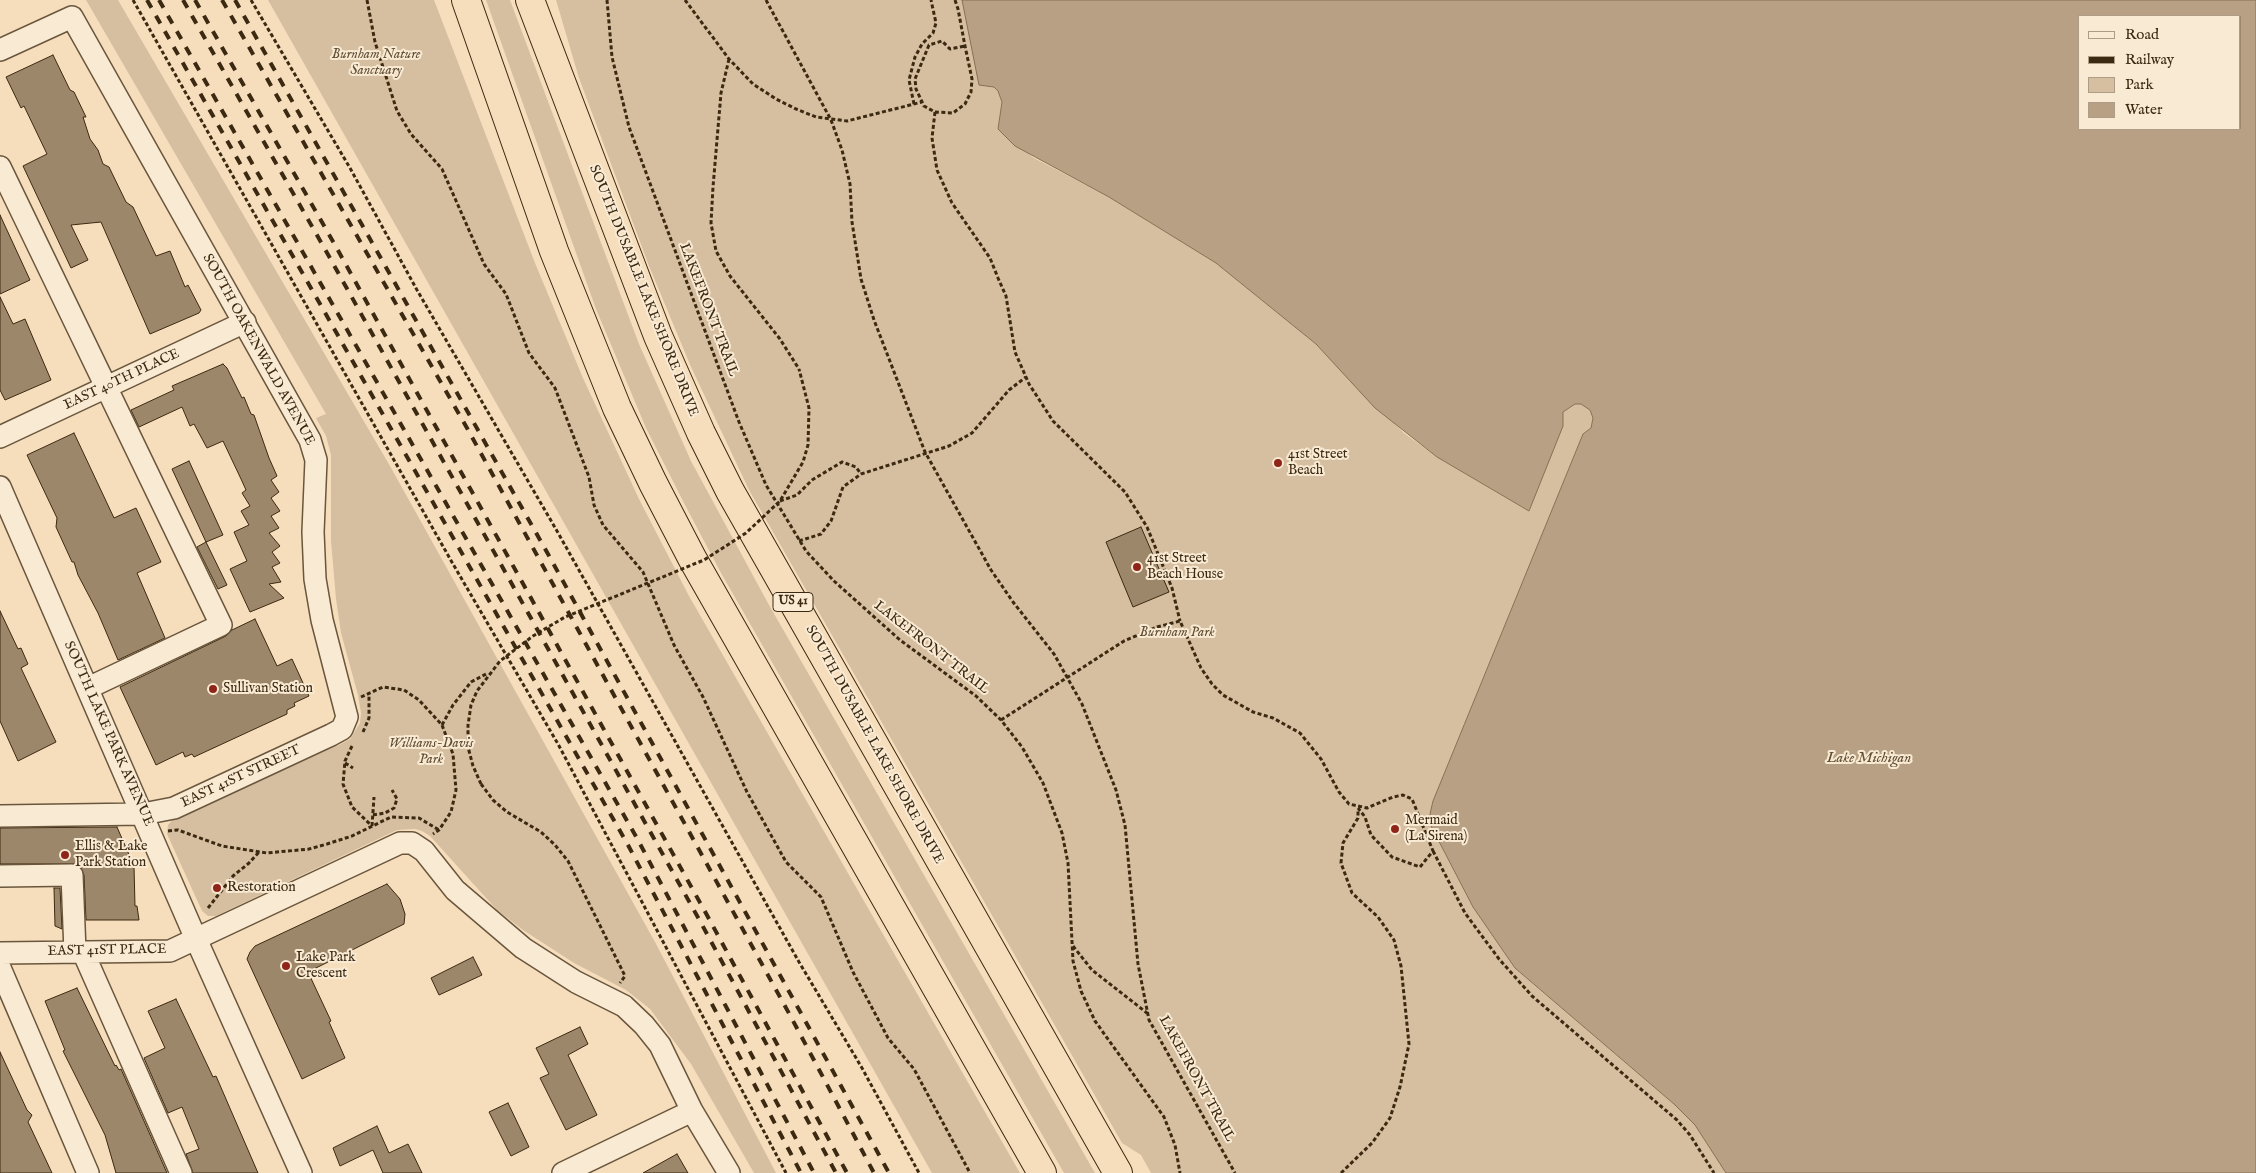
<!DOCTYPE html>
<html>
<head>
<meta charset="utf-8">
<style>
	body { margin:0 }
	#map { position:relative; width:2256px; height:1173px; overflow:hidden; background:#f6debd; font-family:"IM FELL English",serif }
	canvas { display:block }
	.legend { position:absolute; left:2078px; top:15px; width:162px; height:115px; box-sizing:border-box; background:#f9ead4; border:1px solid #ad9d86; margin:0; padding:6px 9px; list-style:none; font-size:15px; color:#3c2911 }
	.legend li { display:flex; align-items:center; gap:10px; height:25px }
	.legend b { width:25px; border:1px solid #ad9d86 }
</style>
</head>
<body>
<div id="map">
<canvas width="2256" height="1173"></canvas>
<ul class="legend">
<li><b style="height:6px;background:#f9ead4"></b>Road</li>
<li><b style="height:6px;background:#3c2911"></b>Railway</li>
<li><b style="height:14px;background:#d6bfa0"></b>Park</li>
<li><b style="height:14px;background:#b7a083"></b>Water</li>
</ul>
</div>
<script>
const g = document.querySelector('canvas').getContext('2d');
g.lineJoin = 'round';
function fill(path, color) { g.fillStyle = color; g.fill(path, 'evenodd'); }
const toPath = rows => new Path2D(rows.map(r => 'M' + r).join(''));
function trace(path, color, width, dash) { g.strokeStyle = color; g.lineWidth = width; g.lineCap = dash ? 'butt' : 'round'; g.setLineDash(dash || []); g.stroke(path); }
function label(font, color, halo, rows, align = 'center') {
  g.font = font + ' "IM FELL English",serif'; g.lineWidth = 4; g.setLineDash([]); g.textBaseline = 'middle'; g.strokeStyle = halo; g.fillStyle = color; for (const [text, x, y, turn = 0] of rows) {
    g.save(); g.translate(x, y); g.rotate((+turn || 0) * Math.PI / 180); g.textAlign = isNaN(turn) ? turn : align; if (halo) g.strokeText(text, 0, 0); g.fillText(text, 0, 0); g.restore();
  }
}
fill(toPath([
	[86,0,118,0,390,466,655,942,776,1173,754,1173,691,1064,650,1009,626,990,574,963,523,930,497,910,430,836,422,831,415,829,397,830,216,916,208,916,202,911,167,834,168,825,173,819,341,744,350,739,360,723,361,713,358,695,341,633,336,599,331,541,331,455,326,436,316,418,326,414],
	[268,0,434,0,535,263,583,378,639,499,689,596,1020,1173,932,1173],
	[486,0,510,0,639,344,691,461,769,605,1095,1173,1064,1173,721,573,685,505,646,428,596,309],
	[556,0,962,0,979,84,994,87,998,91,1002,102,998,129,1034,158,1109,197,1216,263,1316,344,1404,433,1437,457,1529,511,1561,422,1563,412,1575,404,1581,404,1590,410,1593,418,1591,428,1583,434,1433,801,1430,814,1431,826,1473,907,1515,968,1674,1104,1695,1125,1726,1173,1151,1173,1141,1155,1122,1143,749,490,691,367,649,266,579,78]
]), '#d6bfa0');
const water = toPath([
	[962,0,2256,0,2256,1173,1726,1173,1695,1125,1674,1104,1515,968,1473,907,1431,826,1430,814,1433,801,1583,434,1591,428,1593,418,1590,410,1581,404,1575,404,1563,412,1563,426,1529,511,1437,457,1375,408,1316,344,1216,263,1109,197,1015,146,998,129,1002,102,998,91,994,87,979,85,962,0],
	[2080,16,2240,16,2240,129,2080,129,2080,16]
]);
fill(water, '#b7a083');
trace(water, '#867055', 1);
const building = toPath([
	[53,55,70,90,74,92,86,117,83,117,90,139,98,150,103,164,109,167,126,202,133,207,156,256,170,251,185,287,188,285,201,310,199,313,150,334,101,222,71,225,88,260,71,268,23,166,47,154,24,106,21,108,6,77,53,55],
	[0,215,30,280,0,294,0,215],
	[0,297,13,324,25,319,51,380,5,400,0,390,0,297],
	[223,364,227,368,242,398,244,397,251,414,254,415,269,458,277,476,271,480,279,492,271,498,280,511,271,516,279,528,269,533,280,546,272,552,280,563,272,567,281,582,269,584,284,598,250,612,230,569,247,561,234,532,249,525,241,511,250,506,242,493,246,490,241,479,223,441,207,448,194,424,190,426,182,407,139,427,131,410,174,390,172,386,223,364],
	[74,433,114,518,136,508,161,562,137,573,165,638,118,660,98,613,78,575,74,562,72,562,56,527,57,518,27,455,74,433],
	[189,461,223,535,206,542,172,469,189,461],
	[1141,527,1169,592,1133,607,1106,542,1141,527],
	[206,542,227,585,218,589,197,547,206,542],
	[0,611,18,649,21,648,28,664,21,668,56,742,18,761,0,721,0,611],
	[255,619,277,666,292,659,309,696,294,703,295,706,287,710,287,714,194,757,192,754,185,757,183,752,156,765,120,687,226,636,232,630,255,619],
	[117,827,134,866,135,906,137,906,139,920,86,920,84,875,78,864,0,864,0,828,117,827],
	[387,884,400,899,405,914,404,924,308,972,331,1021,329,1022,345,1058,302,1079,247,959,250,952,255,946,387,884],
	[54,888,60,888,62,929,55,926,54,888],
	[473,957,482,975,439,995,431,978,473,957],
	[77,988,115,1066,116,1065,119,1070,121,1069,167,1173,116,1173,105,1135,63,1051,65,1050,45,1001,77,988],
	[176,999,213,1077,216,1076,258,1173,193,1173,186,1154,199,1149,182,1107,168,1113,144,1058,165,1048,148,1011,176,999],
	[580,1027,588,1044,568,1055,597,1115,566,1130,540,1078,549,1074,536,1048,580,1027],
	[0,1052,27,1110,32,1115,28,1122,52,1173,0,1173,0,1052],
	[508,1103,529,1147,511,1156,489,1112,508,1103],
	[377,1126,389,1153,408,1144,422,1173,383,1173,373,1150,340,1166,333,1148,377,1126],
	[677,1154,688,1173,643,1173,677,1154]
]);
fill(building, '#9d876a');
trace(building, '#3c2911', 1);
const minor = toPath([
	[0,50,72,17,310,440,316,460,313,532,315,579,322,620,347,717,342,729,331,735,174,808,143,814,0,816],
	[0,167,221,625,88,688],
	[0,437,245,322],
	[0,487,196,939,301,1173],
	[0,876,72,875,75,952],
	[83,952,181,1173],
	[0,953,170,951,400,843,412,843,424,851,455,890,523,948,576,982,624,1006,644,1025,660,1045,692,1111,729,1173],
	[0,968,88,1173],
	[563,1173,692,1111]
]);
const highway = toPath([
	[466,0,554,251,617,408,653,483,692,558,1042,1173],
	[530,0,658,336,701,433,730,491,1118,1173]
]);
trace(minor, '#6a563c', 24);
trace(highway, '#3c2911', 30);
trace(toPath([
	[133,0,453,564,558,744,786,1173],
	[251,0,350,168,417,290,557,531,799,962,862,1068,919,1173],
	[367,0,375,42,397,111,411,134,442,169,484,264,506,294,529,353,555,388,589,477,594,505,603,525,643,572,674,645,703,697,747,792,786,862,821,897,853,972,888,1038,914,1069,970,1173],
	[607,0,612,57,629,127,739,422,766,485,806,551,834,581,900,640,976,696,1001,720,1022,747,1043,783,1062,833,1068,863,1073,961,1081,991,1095,1021,1164,1117,1175,1145,1180,1173],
	[685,0,729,59,753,84,776,99,796,109,816,117,847,121,922,102],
	[766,0,831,120,842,150,850,184,852,222,861,279,874,320,925,452,991,570,1013,602,1054,654,1082,704,1116,790,1125,825,1138,964,1149,1020,1235,1173],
	[955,0,958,9,965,46,972,79,971,92,965,104,953,113,935,112,924,106,916,89,915,79,929,45,942,41,950,49,965,46],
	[729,59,721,93,713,187,711,223,716,251,730,276,780,339,799,369],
	[914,104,909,80,915,57,922,44,933,33,936,23,931,0],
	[935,112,932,138,937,170,952,203,990,258,998,278,1006,296,1015,352,1029,384,1053,421,1125,492,1147,527,1172,588,1180,621],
	[780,501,797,495,812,480,842,462,856,467,861,474],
	[799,541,821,534,831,521,843,487,861,474,949,446,972,433,1009,390,1026,377],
	[361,697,383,687,404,690,419,700,442,725,453,754,456,790,451,812,439,830,433,834],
	[1001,720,1124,641,1157,627,1180,621,1201,668,1212,684,1223,695,1253,712,1273,718,1300,733,1321,759,1339,792,1349,804,1367,808,1393,797,1403,795,1412,799,1433,851,1420,867,1392,857,1371,835,1365,817,1358,808],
	[442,725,453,705,471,682,488,673],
	[363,732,369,718,369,693],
	[352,746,345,761,343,784,352,807,372,826],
	[345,763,353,768],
	[481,784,493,800,507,812,541,832,555,845,568,861,625,976,620,983],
	[373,815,385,813,394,808,397,799,392,790],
	[372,826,374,797],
	[168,831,178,830,222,846,267,853,309,849,327,844,352,836,391,817,419,818,439,830],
	[1433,851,1465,913,1499,959,1532,996,1677,1120,1690,1135,1714,1173],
	[208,908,233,876,249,863,259,852],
	[1073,946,1092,970,1147,1013],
	[1341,1173,1372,1143,1390,1118,1400,1087,1409,1044,1401,966,1394,940,1378,917,1352,893,1341,863,1343,843,1358,818,1358,809]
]), '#3c2911', 3, [4, 2.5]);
trace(minor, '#f9ead4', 21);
trace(highway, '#f6debd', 28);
trace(toPath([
	[147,0,628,845,801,1173],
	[159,0,638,840,814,1173],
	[183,0,326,251,700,921,836,1173],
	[195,0,335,245,708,917,847,1173],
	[222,0,467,428,791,1017,874,1173],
	[235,0,548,554,889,1173]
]), '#3c2911', 4, [9, 9]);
trace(toPath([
	[481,784,473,766,468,747,468,725,471,705,477,691,500,661,533,636,565,617,704,560,746,533,780,501,803,462,808,445,809,408,799,369]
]), '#3c2911', 3, [4, 2.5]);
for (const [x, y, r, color] of [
	[1278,463,5,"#8f2418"],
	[1137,567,5,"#8f2418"],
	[213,689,5,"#8f2418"],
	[1395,829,5,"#8f2418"],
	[65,855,5,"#8f2418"],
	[217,888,5,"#8f2418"],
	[286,966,5,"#8f2418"]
]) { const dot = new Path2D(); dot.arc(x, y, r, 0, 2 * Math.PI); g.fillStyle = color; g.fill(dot); trace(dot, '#f9ead4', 2); }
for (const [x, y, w] of [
	[793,602,40]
]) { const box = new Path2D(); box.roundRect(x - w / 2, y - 9.5, w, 19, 4); g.fillStyle = '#f9ead4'; g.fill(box); trace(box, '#3c2911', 1); }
label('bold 12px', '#3c2911', null, [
	["US 41",793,602]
]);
label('italic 14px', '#624e35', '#f9ead4', [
	["Burnham Nature",376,55],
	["Sanctuary",376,71],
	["Burnham Park",1177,633],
	["Williams-Davis",431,744],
	["Park",431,760]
]);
label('14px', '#3c2911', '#f9ead4', [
	["SOUTH DUSABLE LAKE SHORE DRIVE",643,291,68],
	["LAKEFRONT TRAIL",708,310,69],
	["SOUTH OAKENWALD AVENUE",258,350,61],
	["EAST 40TH PLACE",122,380,-25],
	["LAKEFRONT TRAIL",931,648,38],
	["SOUTH LAKE PARK AVENUE",108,734,66],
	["SOUTH DUSABLE LAKE SHORE DRIVE",874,745,61],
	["EAST 41ST STREET",241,777,-25],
	["EAST 41ST PLACE",107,951,-1],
	["LAKEFRONT TRAIL",1196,1079,61]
]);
label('14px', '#3c2911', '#f9ead4', [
	["41st Street",1288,455],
	["Beach",1288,471],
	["41st Street",1147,559],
	["Beach House",1147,575],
	["Sullivan Station",223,689],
	["Mermaid",1405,821],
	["(La Sirena)",1405,837],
	["Ellis & Lake",75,847],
	["Park Station",75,863],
	["Restoration",227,888],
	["Lake Park",296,958],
	["Crescent",296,974]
], 'left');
label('italic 15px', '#614d33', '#f9ead4', [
	["Lake Michigan",1869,759]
]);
</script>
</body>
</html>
